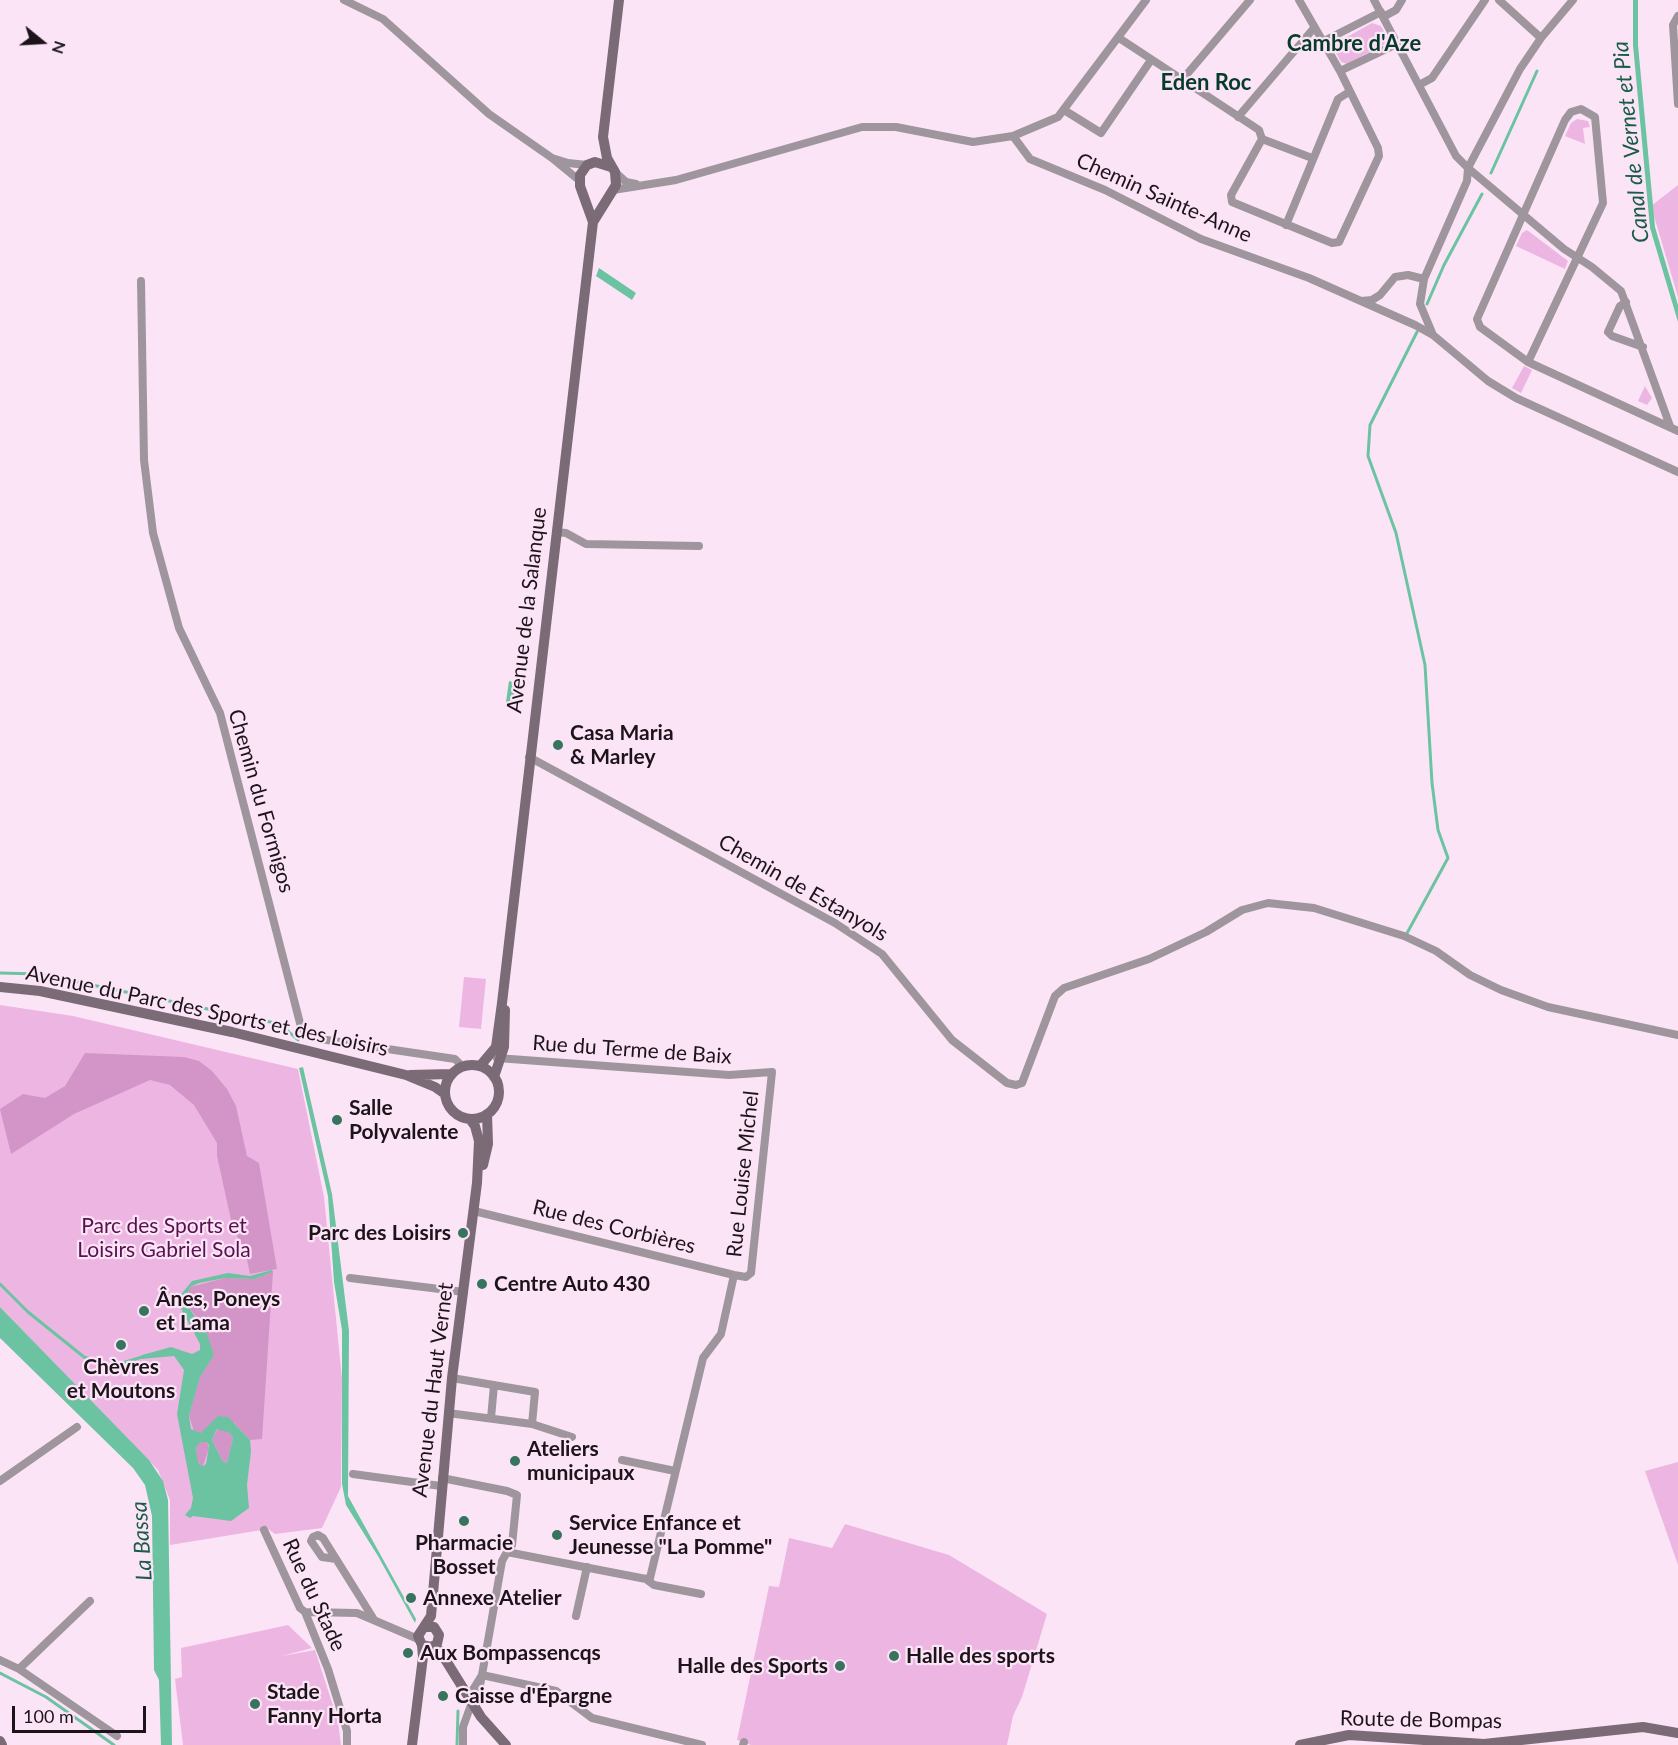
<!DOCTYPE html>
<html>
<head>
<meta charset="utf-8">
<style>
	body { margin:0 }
	#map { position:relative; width:1678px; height:1745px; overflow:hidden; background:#fce4f7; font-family:Lato,sans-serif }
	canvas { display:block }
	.north { position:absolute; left:12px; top:12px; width:60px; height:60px; -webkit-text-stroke:4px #fce4f7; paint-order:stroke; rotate:108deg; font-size:16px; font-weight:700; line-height:24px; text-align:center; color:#1d141b }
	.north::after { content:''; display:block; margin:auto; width:21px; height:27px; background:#1d141b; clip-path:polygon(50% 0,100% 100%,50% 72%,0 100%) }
	.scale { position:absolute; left:12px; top:1706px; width:134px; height:27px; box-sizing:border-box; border:3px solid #1d141b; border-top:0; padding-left:8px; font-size:18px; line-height:21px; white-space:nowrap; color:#1d141b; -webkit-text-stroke:4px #fce4f7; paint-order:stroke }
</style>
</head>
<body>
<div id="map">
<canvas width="1678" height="1745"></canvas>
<div class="north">N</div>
<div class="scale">100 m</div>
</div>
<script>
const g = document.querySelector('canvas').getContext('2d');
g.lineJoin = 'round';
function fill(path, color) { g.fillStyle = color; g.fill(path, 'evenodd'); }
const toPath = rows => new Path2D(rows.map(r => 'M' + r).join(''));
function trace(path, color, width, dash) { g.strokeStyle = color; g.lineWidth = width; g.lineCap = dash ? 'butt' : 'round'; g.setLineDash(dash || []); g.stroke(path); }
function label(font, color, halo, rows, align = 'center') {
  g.font = font + ' Lato,sans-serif'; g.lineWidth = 4.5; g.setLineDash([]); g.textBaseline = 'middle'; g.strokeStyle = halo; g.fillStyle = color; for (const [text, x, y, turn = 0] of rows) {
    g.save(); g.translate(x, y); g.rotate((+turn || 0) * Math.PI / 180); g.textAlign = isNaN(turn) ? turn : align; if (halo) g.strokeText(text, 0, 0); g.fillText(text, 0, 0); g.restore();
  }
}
fill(toPath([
	[1372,23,1381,26,1387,37,1385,44,1347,64,1341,62,1334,49,1336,43],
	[1577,119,1588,121,1590,127,1583,128,1585,144,1565,136,1571,123],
	[1678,185,1678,297,1651,206],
	[1527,230,1568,261,1565,269,1516,246,1522,233],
	[1524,366,1532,370,1521,393,1512,388],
	[1645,386,1652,398,1647,405,1638,401],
	[464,977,486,979,481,1029,459,1027],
	[0,1005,73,1016,298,1069,324,1197,342,1379,341,1487,322,1528,275,1534,268,1529,170,1545,170,1500,158,1470,0,1307],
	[1678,1462,1678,1565,1645,1471],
	[845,1524,949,1555,1047,1614,1022,1697,1013,1716,1007,1745,751,1745,737,1740,769,1586,779,1587,789,1538,832,1548],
	[288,1625,312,1648,282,1656,315,1650,338,1721,341,1745,183,1745,175,1679,182,1677,181,1648]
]), '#edb6e2');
fill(toPath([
	[85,1053,184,1057,199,1061,212,1071,227,1089,236,1106,247,1156,259,1163,277,1269,250,1274,245,1250,233,1229,217,1156,217,1143,194,1105,170,1085,150,1080,74,1114,11,1154,0,1109,23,1094,45,1098,65,1086],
	[273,1272,262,1439,250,1440,234,1423,201,1433,194,1431,189,1416,200,1376,214,1355,199,1320,189,1308,187,1296,190,1287,225,1278,255,1279],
	[218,1428,230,1433,233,1438,227,1463,223,1462,212,1440],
	[201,1442,207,1442,209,1448,203,1466,197,1462,196,1445]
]), '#d395c7');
fill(toPath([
	[1633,0,1638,0,1638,45,1655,227,1678,305,1678,322,1650,228,1633,45],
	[599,268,636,293,632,300,596,276],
	[509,681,519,684,514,693,517,700,514,703,506,702],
	[303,1067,332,1194,349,1331,348,1496,416,1619,415,1623,378,1556,346,1505,342,1484,342,1330,334,1282,328,1196,299,1068],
	[272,1270,273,1272,255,1279,225,1278,199,1283,190,1287,187,1296,189,1308,207,1334,214,1355,200,1377,189,1416,191,1429,201,1433,218,1416,228,1417,250,1440,251,1451,247,1485,249,1508,231,1521,193,1516,190,1518,185,1515,191,1508,193,1498,177,1414,184,1370,174,1356,141,1359,142,1355,171,1347,192,1354,200,1350,200,1344,179,1305,179,1297,192,1281,228,1273,250,1276],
	[217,1429,230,1433,233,1438,227,1463,223,1462,212,1440],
	[201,1442,207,1442,209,1446,206,1464,203,1466,198,1463,196,1447],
	[0,1307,149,1460,163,1481,168,1500,172,1745,161,1745,159,1680,154,1670,152,1516,145,1485,133,1468,0,1338]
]), '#6cc3a2');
trace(toPath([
	[1491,173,1537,71],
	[1427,304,1444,265,1482,194],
	[1406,935,1448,858,1438,830,1432,783,1425,665,1396,533,1368,456,1370,425,1417,332],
	[0,973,39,974,280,1024,298,1040],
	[0,1284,28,1312,84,1357,110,1367,142,1357],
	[0,1673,46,1697,114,1745],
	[457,1745,458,1711]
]), '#6cc3a2', 3);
trace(toPath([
	[344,0,383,19,489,114,552,158],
	[1374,0,1456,156,1468,168,1467,181,1424,279],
	[1499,0,1541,38],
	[1573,0,1541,38,1520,69,1468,168,1564,249,1592,267,1621,291,1670,426],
	[1678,16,1673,25,1678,104],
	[1383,17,1396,10,1402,0],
	[1119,38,1259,130,1262,139],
	[1324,41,1381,12],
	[1340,71,1397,44],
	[1182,80,1250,0],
	[1419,85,1432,78,1485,0],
	[1064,110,1101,133,1151,60],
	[1238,117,1314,28],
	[1013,136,1058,117,1146,0],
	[1262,139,1231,195,1232,202,1332,243,1339,242,1379,156,1378,148,1340,71,1299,0],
	[1262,139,1312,158],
	[615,172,626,182,636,184],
	[580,181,552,158,568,163,587,165],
	[613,190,676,180,862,127,896,127,973,142,1013,136,1030,159,1105,190,1201,239,1309,278,1415,325,1433,335,1488,381,1516,398,1678,472],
	[1286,225,1338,99,1349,92],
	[141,281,144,460,153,533,179,628,220,713,301,1027,308,1035,320,1039,455,1059,462,1066],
	[1361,301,1372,300,1380,295,1395,277,1408,275,1424,279,1420,304,1433,335],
	[1626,302,1620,306,1608,332,1612,336,1643,347],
	[1528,362,1603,203,1595,117,1581,109,1571,112,1565,120,1477,319,1480,327,1528,362,1678,431],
	[556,532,566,533,586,544,699,546],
	[529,757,835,923,882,954,952,1040,1007,1083,1016,1085,1022,1083,1055,996,1064,988,1149,959,1206,932,1242,910,1268,903,1314,908,1404,936,1436,951,1470,975,1501,990,1548,1007,1678,1035],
	[474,1211,734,1275,746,1277,751,1273,772,1072,729,1075,497,1058],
	[350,1278,464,1292],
	[452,1378,535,1392,532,1424],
	[448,1413,532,1424,572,1437],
	[491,1418,494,1385],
	[622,1460,675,1471],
	[353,1474,441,1486],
	[442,1478,507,1491,517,1495,512,1545,507,1552],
	[0,1481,77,1427],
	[264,1530,300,1608,305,1612,328,1669,347,1731,347,1745],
	[336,1559,322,1557,311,1541,313,1537,318,1535,323,1538,373,1618],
	[646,1579,507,1552,502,1561,482,1675,556,1691,592,1718,702,1745],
	[646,1579,650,1578,703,1358,721,1334,734,1275],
	[646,1579,654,1585,701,1594],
	[305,1612,357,1613,418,1639],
	[576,1616,587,1567],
	[0,1660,19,1669,117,1736],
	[19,1669,90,1601],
	[469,1696,482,1675,476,1705],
	[463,1745,463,1727,472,1702],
	[743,1745,744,1742]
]), '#9f959d', 8);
trace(toPath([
	[593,222,580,186,580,175,587,165,595,162,611,167],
	[0,987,40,991,232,1032,406,1075,435,1087,445,1094],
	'445 1092a27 27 0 1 1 54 0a27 27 0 1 1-54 0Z',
	[480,1066,496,1047,502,1003,593,222,616,185,615,172,607,158,603,137,619,0],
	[410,1075,451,1074],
	[494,1077,504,1047,505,1010],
	[483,1165,488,1144,487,1114],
	[425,1627,434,1627,439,1635,437,1644,431,1647,422,1645,418,1636,431,1616,452,1378,477,1183,479,1141,475,1126,470,1119],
	[434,1646,440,1651,481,1717,506,1745],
	[0,1741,2,1745],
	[412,1745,423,1657,422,1645],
	[1300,1745,1349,1735,1484,1744,1643,1727,1678,1733]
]), '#7a6b76', 10);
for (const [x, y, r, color] of [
	[558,745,6,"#37735d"],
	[337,1120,6,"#37735d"],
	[463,1233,6,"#37735d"],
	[482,1284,6,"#37735d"],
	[144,1311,6,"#37735d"],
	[121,1345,6,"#37735d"],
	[515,1461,6,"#37735d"],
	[464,1521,6,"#37735d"],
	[557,1535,6,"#37735d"],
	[411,1598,6,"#37735d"],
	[408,1653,6,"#37735d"],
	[894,1656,6,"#37735d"],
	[840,1666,6,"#37735d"],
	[443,1696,6,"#37735d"],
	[255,1704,6,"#37735d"]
]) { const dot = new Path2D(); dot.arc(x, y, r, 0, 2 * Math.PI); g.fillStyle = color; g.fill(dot); trace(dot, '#fce4f7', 2); }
label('21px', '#1d141b', '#fce4f7', [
	["Chemin Sainte-Anne",1164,198,24],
	["Avenue de la Salanque",527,610,-83],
	["Chemin du Formigos",261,801,74],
	["Chemin de Estanyols",803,888,30],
	["Avenue du Parc des Sports et des Loisirs",207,1011,12],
	["Rue du Terme de Baix",632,1050,4],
	["Rue Louise Michel",743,1174,-84],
	["Rue des Corbières",614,1227,14],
	["Avenue du Haut Vernet",433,1390,-83],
	["Rue du Stade",314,1595,65],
	["Route de Bompas",1421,1720,1]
]);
label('bold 21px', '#1d141b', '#fce4f7', [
	["Casa Maria",570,733],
	["& Marley",570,757],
	["Salle",349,1108],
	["Polyvalente",349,1132],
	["Parc des Loisirs",451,1233,"right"],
	["Centre Auto 430",494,1284],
	["Ânes, Poneys",156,1299],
	["et Lama",156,1323],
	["Chèvres",121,1367,"center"],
	["et Moutons",121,1391,"center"],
	["Ateliers",527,1449],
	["municipaux",527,1473],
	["Service Enfance et",569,1523],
	["Jeunesse \"La Pomme\"",569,1547],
	["Pharmacie",464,1543,"center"],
	["Bosset",464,1567,"center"],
	["Annexe Atelier",423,1598],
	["Aux Bompassencqs",420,1653],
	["Halle des sports",906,1656],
	["Halle des Sports",828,1666,"right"],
	["Stade",267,1692],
	["Fanny Horta",267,1716],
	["Caisse d'Épargne",455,1696]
], 'left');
label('21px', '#591050', '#fce4f7', [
	["Parc des Sports et",164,1226],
	["Loisirs Gabriel Sola",164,1250]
]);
label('bold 22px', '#063b2b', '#fce4f7', [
	["Cambre d'Aze",1354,44],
	["Eden Roc",1206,83]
]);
label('italic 22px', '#175c46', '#fce4f7', [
	["Canal de Vernet et Pia",1631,142,-96],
	["La Bassa",142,1541,-94]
]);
</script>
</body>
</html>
